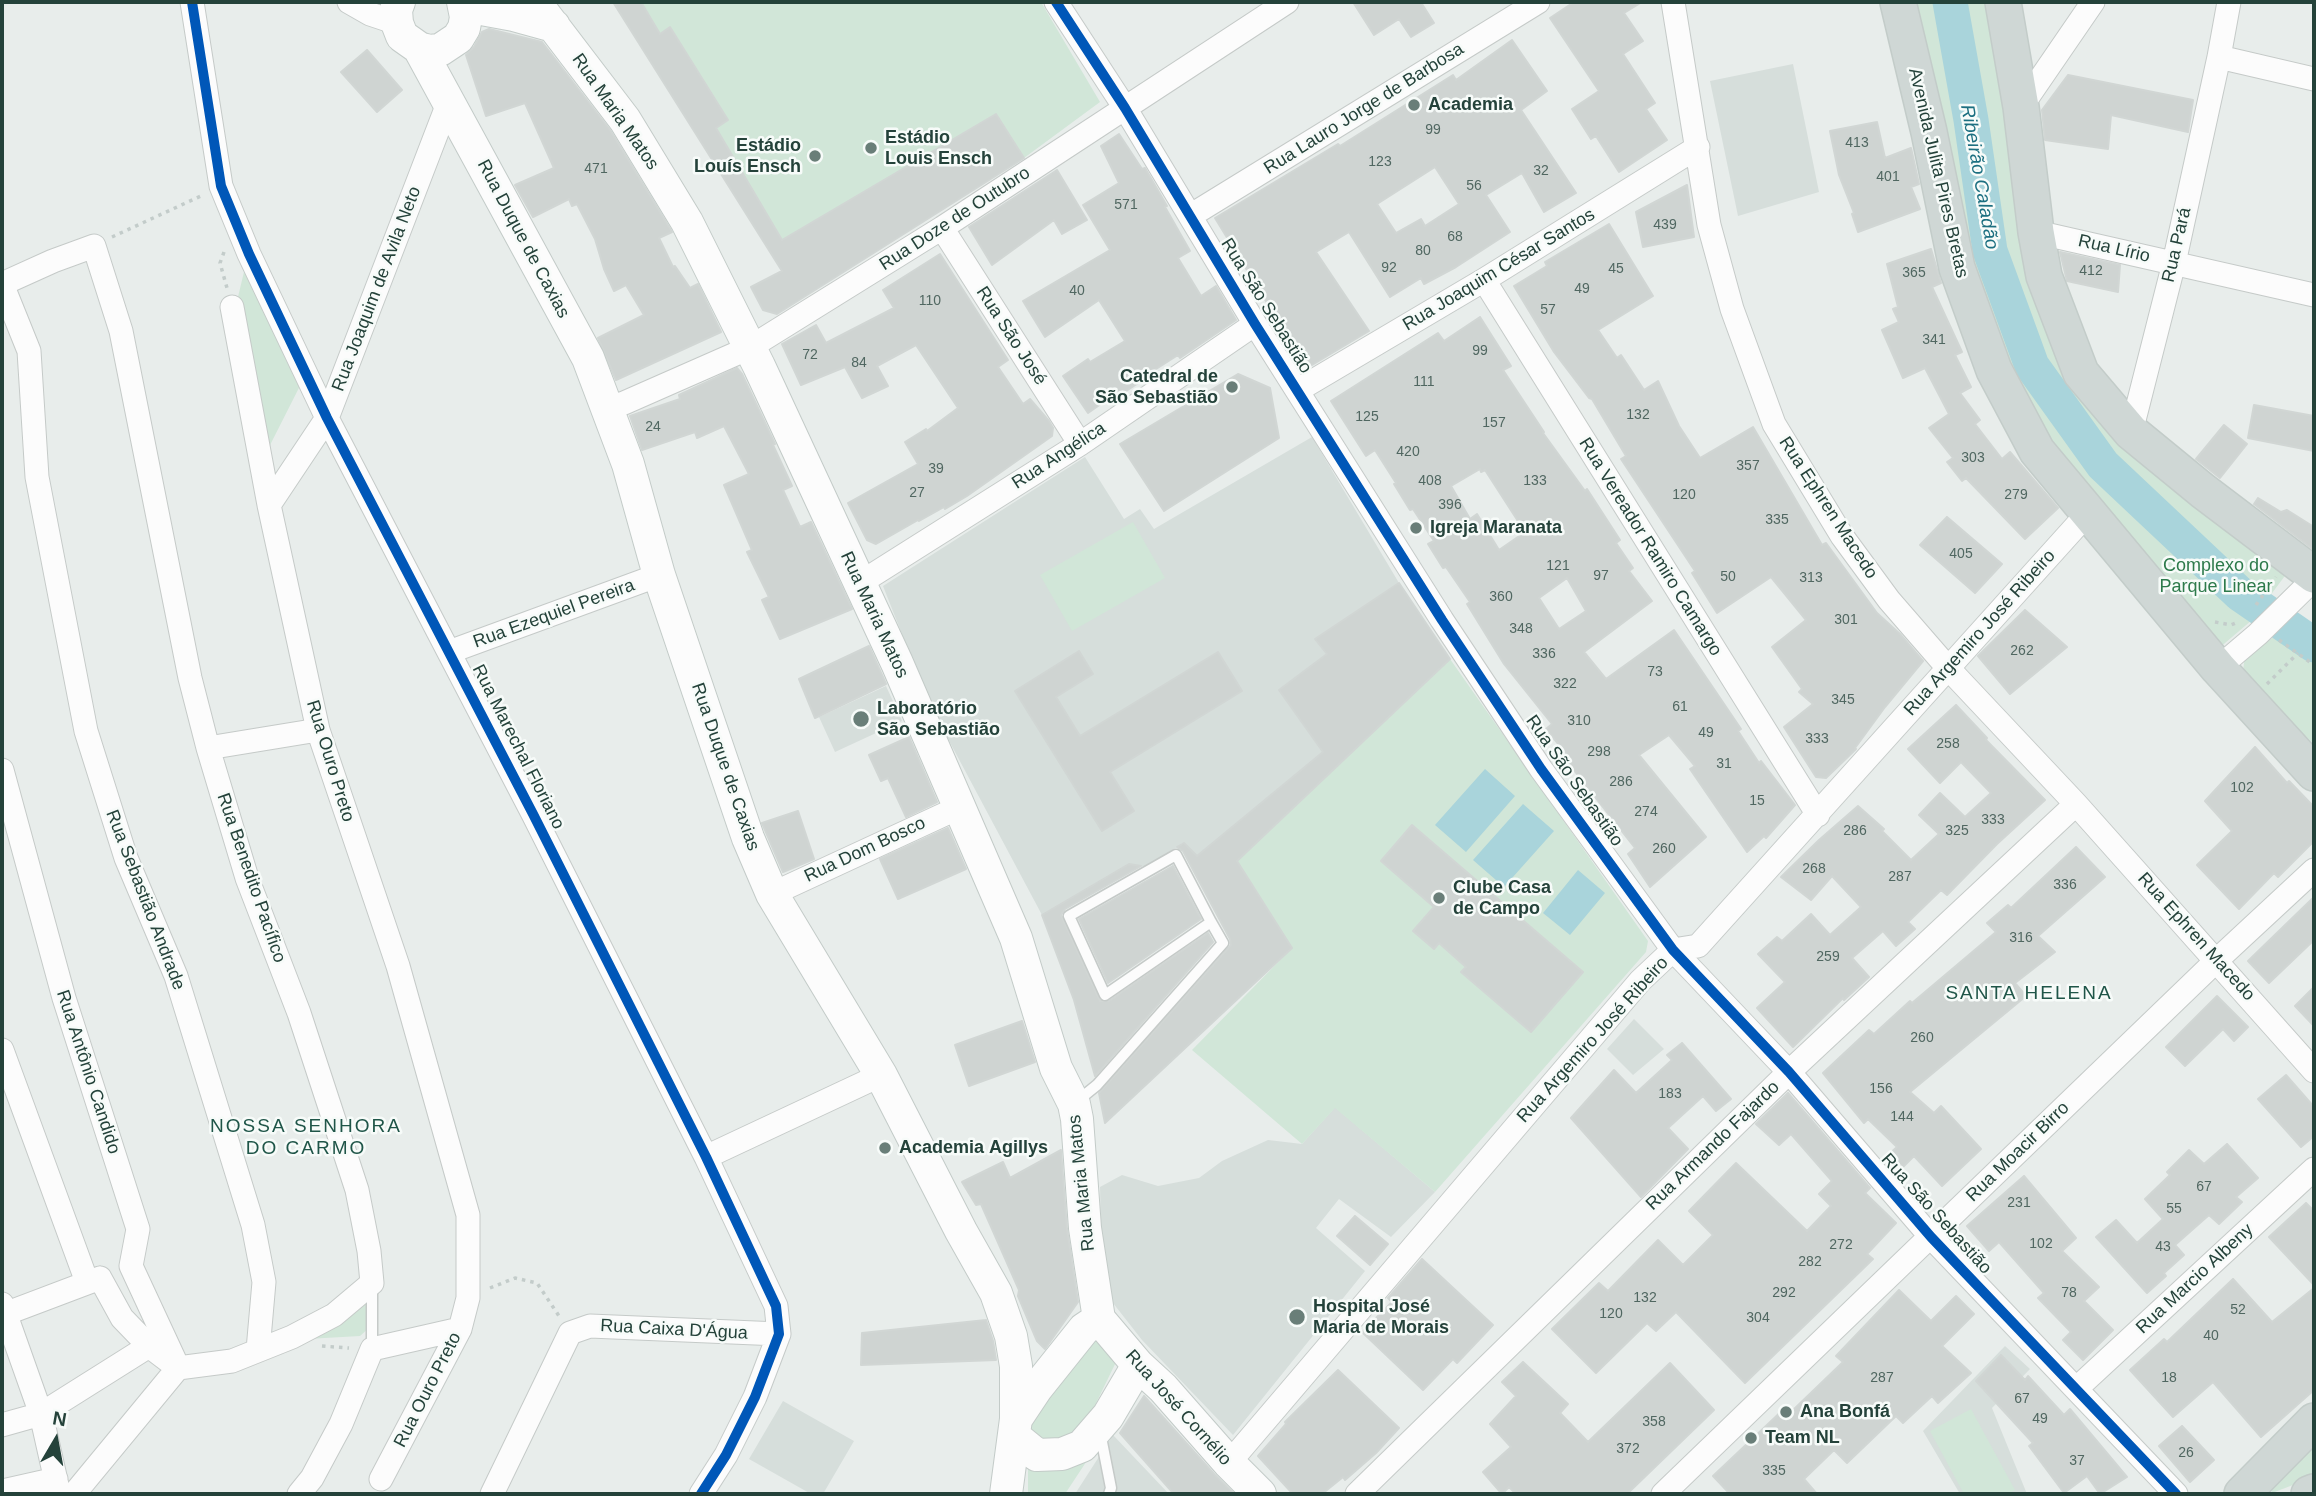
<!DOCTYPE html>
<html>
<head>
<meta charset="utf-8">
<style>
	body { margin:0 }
	#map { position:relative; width:2316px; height:1496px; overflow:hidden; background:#e8edeb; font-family:Helvetica,sans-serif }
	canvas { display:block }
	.frame { position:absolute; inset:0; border:4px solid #24423a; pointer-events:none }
	.north { position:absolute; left:21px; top:1405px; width:70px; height:70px; -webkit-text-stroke:5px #f7fbf9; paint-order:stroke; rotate:10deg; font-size:19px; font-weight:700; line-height:28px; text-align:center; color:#24423a }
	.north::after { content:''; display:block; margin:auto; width:24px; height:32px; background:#24423a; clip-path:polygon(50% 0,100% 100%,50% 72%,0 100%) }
</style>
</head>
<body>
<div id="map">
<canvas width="2316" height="1496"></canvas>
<div class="frame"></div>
<div class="north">N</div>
</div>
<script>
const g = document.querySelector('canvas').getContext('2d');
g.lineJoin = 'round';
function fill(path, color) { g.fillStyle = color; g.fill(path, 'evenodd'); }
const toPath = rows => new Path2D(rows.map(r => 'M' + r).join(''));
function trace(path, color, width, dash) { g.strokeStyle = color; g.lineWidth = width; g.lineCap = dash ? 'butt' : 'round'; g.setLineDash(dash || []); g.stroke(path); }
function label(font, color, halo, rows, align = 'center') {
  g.font = font + ' Helvetica,sans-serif'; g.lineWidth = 5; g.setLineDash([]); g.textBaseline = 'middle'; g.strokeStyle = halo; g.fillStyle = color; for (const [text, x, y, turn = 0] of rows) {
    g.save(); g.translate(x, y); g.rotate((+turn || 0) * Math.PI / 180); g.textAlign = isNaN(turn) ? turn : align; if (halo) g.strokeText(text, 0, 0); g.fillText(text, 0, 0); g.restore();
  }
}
fill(toPath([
	[1793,64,1819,192,1738,216,1710,81],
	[1312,437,1399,583,1316,640,1327,654,1279,690,1323,752,1197,856,1183,843,1147,867,1129,864,1042,915,930,705,883,586,1085,457,1124,519,1140,509,1154,529],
	[886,686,902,721,835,752,819,717],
	[1634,1019,1664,1049,1633,1075,1607,1049],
	[1335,1107,1435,1192,1391,1237,1339,1199,1316,1228,1365,1271,1233,1435,1142,1340,1113,1303,1102,1259,1100,1187,1122,1175,1158,1186,1199,1178,1222,1161,1268,1140,1302,1144],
	[2005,1346,2030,1369,1992,1408,2027,1494,1960,1494,1923,1431],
	[783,1401,854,1441,823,1494,811,1494,749,1459],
	[1113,1435,1169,1494,1075,1494]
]), '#d6dedb');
fill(toPath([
	[613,2,1041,2,1100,102,1024,158,799,298],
	[1909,2,1997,2,2080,376,2293,565,2252,620,2211,655,1996,370],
	[249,251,306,374,266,453,237,301],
	[1133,522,1165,578,1072,631,1040,575],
	[2275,636,2301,646,2314,656,2314,744,2242,678,2245,656],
	[1450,659,1648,941,1646,952,1435,1192,1335,1108,1302,1144,1192,1050,1292,948,1237,861],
	[369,1302,370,1327,360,1336,307,1339],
	[1090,1334,1117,1360,1084,1428,1071,1444,1032,1442,1028,1414],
	[1971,1409,2015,1490,2007,1494,1964,1494,1930,1431],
	[2314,1445,2314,1477,2272,1493,2270,1486],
	[1094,1450,1065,1494,1028,1494,1028,1469,1066,1468]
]), '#d1e6d8');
fill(toPath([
	[1485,769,1515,796,1466,852,1435,825],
	[1523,804,1554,831,1504,887,1473,860],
	[1578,870,1605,893,1570,935,1543,913]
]), '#a9d4db');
trace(toPath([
	[1950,2,1971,120,1990,251,2032,366,2103,465,2240,594,2314,645]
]), '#a9d4db', 35);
const building = toPath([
	[613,2,641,2,660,34,670,27,728,120,716,128,782,240,996,114,1024,158,777,314,763,310,751,287,782,271,613,2],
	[1353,2,1425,2,1422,4,1434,23,1411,37,1399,19,1374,35,1353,2],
	[1574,2,1642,2,1624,13,1643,41,1623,54,1655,103,1646,109,1667,140,1619,172,1596,136,1591,139,1572,109,1599,91,1550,18,1574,2],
	[489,29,542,42,610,130,672,232,659,238,673,267,675,266,690,288,698,284,721,332,616,380,598,338,644,315,626,285,614,291,604,269,595,239,577,204,572,206,569,199,533,217,515,185,554,168,525,103,486,116,466,55,474,47,482,32,489,29],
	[1512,40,1547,91,1521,110,1576,193,1544,212,1522,173,1486,195,1510,232,1456,267,1424,284,1421,278,1390,297,1349,232,1316,252,1369,331,1307,368,1215,218,1338,144,1340,146,1453,75,1456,80,1512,40],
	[1435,167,1459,204,1425,226,1421,219,1396,233,1377,204,1435,167],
	[367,50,402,90,377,112,341,72,367,50],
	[2068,75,2193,100,2188,132,2111,115,2108,149,2045,140,2042,110,2068,75],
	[1877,122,1885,158,1911,148,1919,184,1911,187,1920,209,1858,232,1852,214,1854,213,1839,175,1830,131,1877,122],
	[1119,134,1142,169,1145,168,1167,206,1165,207,1190,251,1178,258,1201,296,1216,286,1236,320,1180,358,1178,355,1142,378,1143,380,1120,395,1118,392,1088,413,1063,376,1088,359,1090,362,1125,341,1099,300,1045,337,1023,301,1110,250,1083,205,1119,183,1101,146,1119,134],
	[1057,170,1087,220,1062,234,1054,220,992,265,969,227,1057,170],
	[1687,185,1694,237,1643,247,1636,212,1687,185],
	[1609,224,1653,296,1598,330,1617,358,1621,355,1644,390,1658,381,1679,426,1700,458,1753,427,1822,545,1826,543,1877,613,1900,634,1923,661,1885,707,1855,748,1856,749,1826,778,1816,777,1784,727,1813,704,1799,692,1802,689,1772,647,1806,620,1771,577,1717,613,1692,573,1695,571,1621,459,1626,456,1592,399,1589,398,1554,352,1514,286,1547,266,1545,262,1609,224],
	[1931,249,1941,283,1932,287,1962,352,1955,355,1971,387,1960,393,1980,420,1975,424,2002,459,2010,452,2058,508,2025,539,1966,478,1962,481,1947,462,1953,458,1929,428,1949,414,1925,368,1903,378,1882,330,1899,322,1893,309,1898,307,1887,264,1931,249],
	[2060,252,2120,265,2118,292,2067,281,2060,252],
	[940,254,1008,360,998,367,1023,404,1030,399,1049,421,1053,428,1052,436,967,496,945,509,944,507,919,521,918,520,876,544,867,540,848,503,918,464,905,442,926,429,927,431,958,408,916,345,877,366,888,386,862,398,845,367,801,385,782,344,816,325,826,343,894,308,883,290,940,254],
	[1480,317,1511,366,1503,370,1544,432,1543,433,1585,491,1587,489,1620,540,1616,543,1633,568,1629,571,1652,601,1584,652,1606,679,1674,630,1741,729,1738,731,1759,763,1761,761,1795,805,1766,838,1764,836,1747,852,1690,769,1695,766,1669,735,1639,755,1706,837,1650,887,1628,854,1635,848,1566,760,1569,757,1546,729,1552,724,1504,664,1467,604,1470,602,1446,567,1443,568,1428,544,1434,541,1413,509,1410,510,1394,484,1396,483,1375,450,1366,456,1331,401,1438,333,1444,341,1480,317],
	[1480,469,1481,472,1485,470,1525,532,1499,550,1477,514,1470,519,1451,486,1480,469],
	[1567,578,1586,611,1559,629,1539,598,1567,578],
	[737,368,742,374,775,444,773,445,792,486,783,490,800,527,811,522,852,609,780,639,762,600,769,597,747,552,752,550,724,485,749,474,724,426,697,438,695,432,642,450,630,416,680,399,679,395,737,368],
	[1238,374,1270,388,1279,438,1164,511,1120,444,1238,374],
	[2254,405,2314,416,2314,451,2248,438,2254,405],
	[2224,425,2247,444,2220,478,2196,459,2224,425],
	[2258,498,2281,512,2287,510,2314,527,2314,550,2254,504,2258,498],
	[1947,517,2002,564,1975,593,1920,545,1947,517],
	[1399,583,1450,659,1237,861,1292,948,1105,1123,1099,1093,1231,945,1230,939,1183,851,1177,847,1184,843,1197,856,1323,752,1279,690,1327,654,1315,639,1399,583],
	[2025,610,2067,647,2010,694,1978,656,2025,610],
	[869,646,886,684,815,718,799,679,869,646],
	[1079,651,1093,674,1056,697,1080,736,1218,652,1242,691,1110,772,1134,811,1102,831,1015,691,1079,651],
	[1956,705,1987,738,1986,740,2045,800,1997,844,1947,895,1941,890,1908,922,1915,929,1896,946,1883,931,1852,958,1869,977,1844,1000,1843,998,1793,1047,1757,1008,1785,982,1758,954,1777,937,1782,941,1811,914,1830,935,1861,907,1832,876,1811,900,1781,877,1819,840,1858,806,1884,829,1882,831,1911,860,1939,834,1919,815,1940,793,1965,817,1991,793,1961,762,1940,783,1908,749,1956,705],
	[909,737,937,802,906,817,888,778,881,781,869,755,909,737],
	[2255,747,2287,783,2289,781,2314,807,2314,841,2278,877,2274,873,2239,909,2197,865,2232,831,2205,801,2255,747],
	[798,811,814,859,783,872,762,823,798,811],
	[1412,825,1583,972,1531,1032,1461,972,1466,967,1439,943,1434,949,1413,931,1434,907,1381,861,1412,825],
	[948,828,966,869,898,899,880,859,948,828],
	[2076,847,2105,877,2038,936,2055,952,2015,983,2026,996,1910,1092,1934,1113,1941,1106,1981,1149,1942,1186,1914,1156,1901,1169,1888,1155,1897,1147,1868,1119,1864,1123,1823,1073,1869,1030,1874,1034,1910,1001,1912,1003,1996,932,1987,923,2008,905,2011,908,2076,847],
	[1129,864,1141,866,1065,909,1061,915,1100,1001,1109,1001,1208,933,1213,942,1095,1076,1074,1000,1042,915,1129,864],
	[1173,866,1201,919,1108,983,1079,919,1173,866],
	[2314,897,2314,940,2269,983,2248,961,2314,897],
	[2314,987,2314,1026,2295,1006,2314,987],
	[2217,996,2248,1027,2234,1041,2223,1029,2185,1066,2166,1047,2217,996],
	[1022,1021,1035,1062,969,1086,955,1045,1022,1021],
	[1682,1043,1731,1099,1716,1111,1703,1096,1668,1128,1688,1149,1641,1197,1571,1118,1614,1070,1636,1093,1672,1060,1667,1055,1682,1043],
	[2286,1075,2314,1107,2314,1136,2301,1147,2258,1099,2286,1075],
	[1788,1093,1870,1188,1865,1193,1896,1223,1867,1254,1873,1259,1745,1383,1676,1312,1656,1331,1647,1323,1596,1373,1552,1329,1599,1283,1608,1291,1658,1240,1683,1265,1713,1235,1689,1211,1736,1163,1807,1231,1831,1206,1819,1194,1832,1181,1791,1134,1779,1145,1756,1124,1788,1093],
	[2227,1144,2258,1178,2236,1197,2242,1202,2219,1224,2209,1215,2175,1245,2184,1255,2164,1273,2166,1276,2147,1293,2096,1237,2116,1220,2137,1243,2163,1219,2145,1199,2170,1175,2167,1172,2189,1150,2204,1164,2227,1144],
	[1061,1150,1067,1229,1078,1302,1045,1349,1037,1341,1018,1296,1019,1290,981,1204,976,1205,962,1182,1003,1162,1010,1178,1061,1150],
	[2024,1176,2076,1238,2062,1251,2099,1287,2084,1301,2113,1330,2083,1360,2063,1340,2071,1332,2038,1298,2044,1293,1999,1242,1989,1251,1967,1226,2024,1176],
	[2306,1203,2314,1211,2314,1285,2269,1237,2306,1203],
	[1355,1216,1388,1244,1370,1265,1337,1236,1355,1216],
	[1422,1259,1493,1325,1457,1363,1453,1359,1423,1390,1362,1332,1392,1302,1388,1298,1422,1259],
	[2233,1279,2272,1322,2314,1288,2314,1390,2261,1437,2213,1382,2173,1417,2130,1370,2164,1339,2167,1342,2233,1279],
	[1899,1290,1931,1321,1956,1296,1974,1314,1942,1346,1971,1373,1938,1403,1932,1396,1903,1423,1896,1416,1847,1463,1834,1450,1804,1479,1817,1494,1730,1494,1713,1476,1786,1407,1791,1412,1843,1362,1836,1356,1899,1290],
	[986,1320,993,1341,996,1360,861,1365,862,1333,986,1320],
	[2001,1355,2025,1380,2028,1376,2064,1415,2070,1409,2127,1477,2100,1494,2087,1476,2064,1493,2029,1446,2033,1443,1976,1381,2001,1355],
	[1523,1362,1568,1404,1560,1413,1588,1442,1670,1363,1714,1410,1627,1494,1516,1494,1509,1487,1502,1494,1483,1472,1511,1447,1490,1424,1516,1396,1502,1382,1523,1362],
	[1338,1370,1399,1428,1376,1453,1345,1480,1343,1477,1322,1494,1293,1494,1258,1456,1286,1424,1285,1422,1338,1370],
	[1144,1396,1215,1475,1234,1494,1174,1494,1120,1433,1144,1396],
	[2182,1426,2214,1460,2190,1482,2159,1446,2182,1426]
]);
fill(building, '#cfd4d2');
trace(building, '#d1d6d4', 2);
const lane = toPath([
	[1076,1102,1097,1085,1223,943,1211,922,1176,855,1069,916,1105,995,1211,922],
	[372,1349,372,1286],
	[1100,1432,1111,1488,1109,1494]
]);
const street = toPath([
	[192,2,221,186,249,254,327,418,533,814,706,1157,776,1306,779,1334,755,1397,726,1455,701,1494],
	[349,2,370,14,397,23],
	[1056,2,1125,108,1255,324,1442,620,1541,769,1673,950,1789,1072,1931,1237,2176,1494],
	[1673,2,1709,225,1732,309,1774,424,1842,536,1889,600,1948,668,2076,804,2314,1071],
	[2219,57,2314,79],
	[2021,107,2093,2],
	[1190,216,1538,2],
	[942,228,1080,444],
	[2036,232,2314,295],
	[1484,280,1818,815],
	[2,284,53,261,94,246,121,331,190,678,208,748,247,878,299,1013,357,1190,369,1251,372,1283,334,1315,292,1337,232,1361,178,1368,149,1346,122,1318,100,1278],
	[2,284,29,351,37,477,86,731,126,858,176,976,253,1225,264,1282,258,1350],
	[232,307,269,505,318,730,398,966,468,1215,468,1298,460,1329,381,1479],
	[1298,390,1484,280,1698,147],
	[607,408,624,403,749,348,942,228,1287,2],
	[2131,432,2174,263,2219,57,2229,2],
	[269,505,327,418,449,101],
	[860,583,1080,444,1255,324],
	[449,652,659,575],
	[2218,668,2258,634,2314,579],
	[208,748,318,730],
	[2,770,64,998,138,1229,131,1266,177,1365],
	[772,894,958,808],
	[2,1050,87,1282],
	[706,1157,881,1075],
	[2,1304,41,1414,59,1494],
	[2,1315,100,1278],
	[2076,1389,2314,1169],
	[2,1425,41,1414,149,1346],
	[1229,1463,1640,981,1673,950,1698,946,2087,514],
	[2,1491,56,1479],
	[74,1494,178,1368],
	[299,1494,312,1478,341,1424,372,1349,460,1329],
	[492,1494,570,1333,590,1326,779,1334],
	[1357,1494,1789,1072,2076,804],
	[1663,1494,2217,960,2314,870]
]);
const secondary = toPath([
	[399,2,396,10,397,23,402,36,419,48,429,51,440,50,458,38,464,28,466,17,463,2],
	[535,2,625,120,687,222,759,366,897,663,1016,938,1056,1068,1074,1104,1077,1119,1085,1228,1099,1319],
	[465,6,514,15,554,26],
	[419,48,588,358,628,464,659,575,748,838,772,894,881,1075,961,1231,996,1293,1011,1336,1016,1366,1016,1419,1006,1494],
	[1099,1319,1138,1365,1163,1388,1229,1463,1260,1494],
	[1016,1419,1036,1389,1084,1329,1099,1319],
	[1015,1437,1037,1455,1062,1454,1082,1446,1108,1416,1138,1365]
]);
const primary = toPath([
	[1898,2,1929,132,1957,268,1994,370,2037,451,2218,668,2314,773],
	[2003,2,2021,107,2036,232,2044,276,2081,373,2131,432,2203,491,2314,575],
	[2242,1494,2314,1421],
	[2309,1494,2314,1492]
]);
trace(lane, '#c5cac8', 13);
trace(street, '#c5cac8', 25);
trace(secondary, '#c3cbc8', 34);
trace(primary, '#c3ccc9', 38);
trace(toPath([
	[112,237,203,195],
	[224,252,220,263,227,288],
	[2256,605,2276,577],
	[2215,622,2231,625,2238,622],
	[2279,640,2314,665],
	[2267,684,2298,653],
	[490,1288,515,1278,537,1283,559,1316],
	[322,1346,349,1348]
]), '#c3ccca', 3.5, [3.5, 5]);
trace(lane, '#fcfcfc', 10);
trace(street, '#fcfcfc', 23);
trace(secondary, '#fcfcfc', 32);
trace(primary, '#cfd7d5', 35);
trace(toPath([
	[192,2,221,186,249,254,327,418,533,814,706,1157,776,1306,779,1334,755,1397,726,1455,701,1494],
	[1056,2,1125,108,1255,324,1442,620,1541,769,1673,950,1789,1072,1931,1237,2176,1494]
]), '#0057b8', 10);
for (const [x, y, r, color] of [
	[1414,105,7,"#697e78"],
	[871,148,7,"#697e78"],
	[815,156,7,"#697e78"],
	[1232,387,7,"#697e78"],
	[1416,528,7,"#697e78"],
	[861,719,9,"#697e78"],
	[1439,898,7,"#697e78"],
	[885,1148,7,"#697e78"],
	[1297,1317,9,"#697e78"],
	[1786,1412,7,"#697e78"],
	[1751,1438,7,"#697e78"]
]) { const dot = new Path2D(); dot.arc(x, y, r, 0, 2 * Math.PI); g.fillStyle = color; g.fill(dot); trace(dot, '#f7fbf9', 2.5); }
label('14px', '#506761', null, [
	["99",1433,130],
	["413",1857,143],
	["123",1380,162],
	["471",596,169],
	["32",1541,171],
	["401",1888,177],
	["56",1474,186],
	["571",1126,205],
	["439",1665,225],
	["68",1455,237],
	["80",1423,251],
	["92",1389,268],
	["45",1616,269],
	["412",2091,271],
	["365",1914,273],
	["49",1582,289],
	["40",1077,291],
	["110",930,301],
	["57",1548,310],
	["341",1934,340],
	["99",1480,351],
	["72",810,355],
	["84",859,363],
	["111",1424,382],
	["132",1638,415],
	["125",1367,417],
	["157",1494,423],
	["24",653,427],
	["420",1408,452],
	["303",1973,458],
	["357",1748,466],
	["39",936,469],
	["408",1430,481],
	["133",1535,481],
	["27",917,493],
	["120",1684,495],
	["279",2016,495],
	["396",1450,505],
	["335",1777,520],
	["405",1961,554],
	["121",1558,566],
	["97",1601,576],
	["50",1728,577],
	["313",1811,578],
	["360",1501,597],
	["301",1846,620],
	["348",1521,629],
	["262",2022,651],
	["336",1544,654],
	["73",1655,672],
	["322",1565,684],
	["345",1843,700],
	["61",1680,707],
	["310",1579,721],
	["49",1706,733],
	["333",1817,739],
	["258",1948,744],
	["298",1599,752],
	["31",1724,764],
	["286",1621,782],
	["102",2242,788],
	["15",1757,801],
	["274",1646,812],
	["333",1993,820],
	["286",1855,831],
	["325",1957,831],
	["260",1664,849],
	["268",1814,869],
	["287",1900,877],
	["336",2065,885],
	["316",2021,938],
	["259",1828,957],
	["260",1922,1038],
	["156",1881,1089],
	["183",1670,1094],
	["144",1902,1117],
	["67",2204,1187],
	["231",2019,1203],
	["55",2174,1209],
	["102",2041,1244],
	["272",1841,1245],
	["43",2163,1247],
	["282",1810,1262],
	["292",1784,1293],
	["78",2069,1293],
	["132",1645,1298],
	["52",2238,1310],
	["120",1611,1314],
	["304",1758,1318],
	["40",2211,1336],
	["287",1882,1378],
	["18",2169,1378],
	["67",2022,1399],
	["49",2040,1419],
	["358",1654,1422],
	["372",1628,1449],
	["26",2186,1453],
	["37",2077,1461],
	["335",1774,1471]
]);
label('bold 18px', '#24423a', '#f7fbf9', [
	["Academia",1428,105],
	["Estádio",885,138],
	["Louis Ensch",885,159],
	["Estádio",801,146,"right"],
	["Louís Ensch",801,167,"right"],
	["Catedral de",1218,377,"right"],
	["São Sebastião",1218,398,"right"],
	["Igreja Maranata",1430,528],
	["Laboratório",877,709],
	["São Sebastião",877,730],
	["Clube Casa",1453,888],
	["de Campo",1453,909],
	["Academia Agillys",899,1148],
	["Hospital José",1313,1307],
	["Maria de Morais",1313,1328],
	["Ana Bonfá",1800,1412],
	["Team NL",1765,1438]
], 'left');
label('18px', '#24423a', '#f7fbf9', [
	["Rua Lauro Jorge de Barbosa",1364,109,-32],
	["Rua Maria Matos",615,112,55],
	["Avenida Julita Pires Bretas",1938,173,77],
	["Rua Doze de Outubro",955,219,-33],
	["Rua Duque de Caxias",523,239,62],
	["Rua Pará",2177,245,-77],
	["Rua Lírio",2114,249,13],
	["Rua Joaquim César Santos",1499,270,-31],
	["Rua Joaquim de Avila Neto",377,289,-69],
	["Rua São Sebastião",1266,306,58],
	["Rua São José",1011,336,57],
	["Rua Angélica",1059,456,-33],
	["Rua Ephren Macedo",1828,508,57],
	["Rua Vereador Ramiro Camargo",1650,547,58],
	["Rua Ezequiel Pereira",554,614,-20],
	["Rua Maria Matos",874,615,65],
	["Rua Argemiro José Ribeiro",1980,633,-48],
	["Rua Marechal Floriano",518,747,63],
	["Rua Ouro Preto",330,761,73],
	["Rua Duque de Caxias",725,767,71],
	["Rua São Sebastião",1574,781,55],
	["Rua Dom Bosco",865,850,-25],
	["Rua Benedito Pacífico",251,878,71],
	["Rua Sebastião Andrade",145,900,69],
	["Rua Ephren Macedo",2196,937,48],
	["Rua Argemiro José Ribeiro",1593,1040,-48],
	["Rua Antônio Candido",88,1072,72],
	["Rua Armando Fajardo",1713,1146,-44],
	["Rua Moacir Birro",2018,1152,-44],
	["Rua Maria Matos",1082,1183,-96],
	["Rua São Sebastião",1936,1214,48],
	["Rua Marcio Albeny",2195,1279,-43],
	["Rua Caixa D'Água",674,1330,3],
	["Rua Ouro Preto",428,1390,-63],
	["Rua José Cornélio",1178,1408,48]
]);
label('18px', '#2d7a4b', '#f7fbf9', [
	["Complexo do",2216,566],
	["Parque Linear",2216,587]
]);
label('italic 19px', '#1c6f80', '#f7fbf9', [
	["Ribeirão Caladão",1979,177,80]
]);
g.letterSpacing = '2px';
label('19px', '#1f5548', '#f7fbf9', [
	["SANTA HELENA",2029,994],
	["NOSSA SENHORA",306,1127],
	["DO CARMO",306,1149]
]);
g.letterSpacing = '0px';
</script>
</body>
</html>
